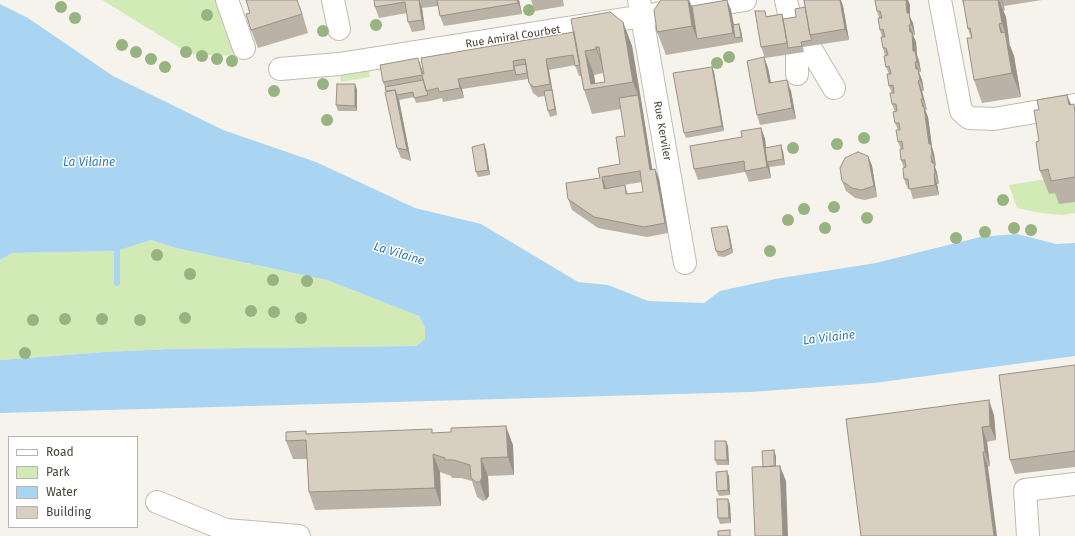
<!DOCTYPE html>
<html>
<head>
<meta charset="utf-8">
<style>
	body { margin:0 }
	#map { position:relative; width:1075px; height:536px; overflow:hidden; background:#f6f3ec; font-family:"Fira Sans",sans-serif }
	canvas { display:block }
	.legend { position:absolute; left:8px; top:436px; width:130px; height:92px; box-sizing:border-box; background:#fff; border:1px solid #b7b4b0; margin:0; padding:5px 7px; list-style:none; font-size:12px; color:#4b4439 }
	.legend li { display:flex; align-items:center; gap:8px; height:20px }
	.legend b { width:20px; border:1px solid #b7b4b0 }
</style>
</head>
<body>
<div id="map">
<canvas width="1075" height="536"></canvas>
<ul class="legend">
<li><b style="height:5px;background:#fff"></b>Road</li>
<li><b style="height:11px;background:#d2eab5"></b>Park</li>
<li><b style="height:11px;background:#a9d4f2"></b>Water</li>
<li><b style="height:11px;background:#d8cfc1"></b>Building</li>
</ul>
</div>
<script>
const g = document.querySelector('canvas').getContext('2d');
g.lineJoin = 'round';
function fill(path, color) { g.fillStyle = color; g.fill(path, 'evenodd'); }
const toPath = rows => new Path2D(rows.map(r => 'M' + r).join(''));
function trace(path, color, width, dash) { g.strokeStyle = color; g.lineWidth = width; g.lineCap = dash ? 'butt' : 'round'; g.setLineDash(dash || []); g.stroke(path); }
function label(font, color, halo, rows, align = 'center') {
  g.font = font + ' "Fira Sans",sans-serif'; g.lineWidth = 3; g.setLineDash([]); g.textBaseline = 'middle'; g.strokeStyle = halo; g.fillStyle = color; for (const [text, x, y, turn = 0] of rows) {
    g.save(); g.translate(x, y); g.rotate((+turn || 0) * Math.PI / 180); g.textAlign = isNaN(turn) ? turn : align; if (halo) g.strokeText(text, 0, 0); g.fillText(text, 0, 0); g.restore();
  }
}
fill(toPath([
	[102,0,227,0,243,56,190,54],
	[367,60,370,77,341,82,339,64],
	[1046,179,1057,193,1075,202,1075,213,1062,215,1041,213,1017,208,1009,185],
	[151,240,176,248,327,280,419,316,425,328,425,339,416,346,171,349,105,352,0,360,0,260,12,253,117,251]
]), '#d2eab5');
fill(toPath([
	[0,4,28,18,113,76,223,130,316,162,415,208,481,224,578,282,608,285,648,301,704,303,720,291,775,279,876,263,980,237,1017,234,1056,244,1075,243,1075,356,874,383,750,392,0,413,0,360,105,352,171,349,416,346,425,339,425,328,419,316,327,280,176,248,151,240,117,251,12,253,0,260]
]), '#a9d4f2');
trace(toPath([
	[117,283,117,251]
]), '#a9d4f2', 6);
const minor = toPath([
	[227,0,244,48],
	[333,0,339,29],
	[639,0,685,263],
	[786,0,791,23],
	[940,0,961,111,969,118,994,119,1075,105],
	[809,46,834,88],
	[797,53,797,74],
	[280,69,339,64,745,0],
	[157,502,226,530,299,536],
	[1028,536,1025,490,1075,484]
]);
trace(minor, '#c2bbae', 24);
trace(minor, '#fff', 22);
g.fillStyle = '#97b381';
for (const [x, y] of [
	[61,7],
	[529,10],
	[207,15],
	[75,18],
	[376,25],
	[323,31],
	[122,45],
	[136,52],
	[186,52],
	[202,56],
	[729,57],
	[151,59],
	[217,59],
	[232,61],
	[717,63],
	[165,67],
	[323,84],
	[274,91],
	[327,120],
	[864,138],
	[837,144],
	[793,148],
	[1003,200],
	[834,207],
	[804,209],
	[867,218],
	[788,220],
	[825,228],
	[1014,228],
	[1031,230],
	[985,232],
	[956,238],
	[770,251],
	[157,255],
	[190,274],
	[273,280],
	[307,281],
	[251,311],
	[274,312],
	[185,318],
	[301,318],
	[65,319],
	[102,319],
	[33,320],
	[140,320],
	[25,353]
]) { g.beginPath(); g.arc(x, y, 6, 0, 2 * Math.PI); g.fill(); }
fill(toPath([
	[297,0,303,16,308,33,258,48,251,30,250,13],
	[374,0,519,0,522,14,444,26,440,16,438,6,422,8,425,30,412,32,408,22,407,13,379,18,375,7],
	[531,0,563,0,564,6,535,11],
	[661,0,689,0,692,6,727,0,731,10,734,25,739,24,741,30,743,42,666,55,657,32],
	[875,0,908,0,910,5,910,17,913,23,915,35,913,35,916,42,917,55,919,61,921,72,919,72,922,80,924,91,922,91,927,110,925,110,928,117,932,147,934,154,936,166,935,166,937,173,939,184,937,184,939,195,913,199,910,189,908,189,904,179,904,168,901,160,901,149,898,142,898,130,895,123,895,112,892,104,892,93,889,86,889,74,886,67,885,56,883,48,882,37,880,30,879,18,877,11],
	[962,0,1042,0,1004,6,1005,10,1003,11,1006,17,1010,47,1014,56,1021,97,982,103,974,80,971,38,968,29,964,6],
	[843,6,849,40,803,47,804,52,765,58,761,47,767,16,782,14,783,19,796,17],
	[623,22,632,46,652,169,655,169,659,179,668,233,647,237,598,228,572,210,568,199,620,164,625,136,621,109,592,114,584,90,581,76,579,76,575,65,549,70,557,115,550,117,548,111,545,96,538,97,533,93,529,83,528,79,462,89,464,98,443,102,442,98,430,101,416,103,414,97,399,100,411,161,401,158,397,148,385,87,383,82,418,58,423,74,574,32],
	[603,73,605,82,595,84,594,75],
	[642,182,643,192,628,194,625,185,606,188],
	[764,57,768,68,771,83,791,91,796,119,760,125,757,115],
	[712,67,714,72,724,131,686,138,684,133],
	[355,84,357,90,357,111,338,111,336,105],
	[1067,95,1071,104,1075,108,1075,202,1059,204,1055,193,1049,194,1040,171,1039,110],
	[761,128,765,139,766,147,783,151,785,165,769,167,769,165,771,178,749,182,745,172,698,180,694,169,742,137],
	[484,144,486,150,490,175,478,177,476,172],
	[868,156,872,166,877,197,865,200,855,198,846,191,842,181],
	[727,226,729,231,733,253,724,257,718,256,716,251],
	[1075,365,1075,467,1015,474,1010,460],
	[994,415,996,440,987,442,990,466,988,467,861,536],
	[306,431,307,434,433,433,513,445,514,475,488,476,489,496,486,500,483,501,477,497,472,481,461,478,452,478,451,476,440,472,441,506,315,510,309,492,307,459,293,459,286,441],
	[728,446,729,465,717,465,715,460],
	[729,476,730,495,719,496,717,491],
	[730,504,731,523,720,524,718,518]
]), '#bab2a6');
fill(toPath([
	[419,0,422,8,425,30,422,20],
	[517,0,519,0,522,14,518,3],
	[688,0,689,0,695,16,697,39,692,26],
	[727,0,731,10,736,38,735,38,733,33],
	[840,0,841,0,843,6,849,40,845,29],
	[906,0,908,0,910,5,910,17,913,23,915,35,907,13],
	[998,0,999,0,1006,17,1010,47,1002,23],
	[1001,0,1002,0,1005,10],
	[782,14,785,24,788,48,787,43],
	[623,22,632,46,642,105,633,82],
	[739,24,741,30,743,42,741,37],
	[999,24,1008,46,1005,32,1014,56,1021,97,1012,73,1001,33],
	[909,25,916,42,917,55,919,61,921,72,913,51],
	[596,47,605,71,605,73,596,49],
	[585,51,594,75,596,88,591,84],
	[764,57,768,68,773,93,769,83],
	[418,58,422,69,426,84,422,74],
	[546,59,549,70,553,95,550,84],
	[915,62,922,80,924,91,916,69],
	[712,67,714,72,724,131,722,126],
	[458,79,462,89,464,98,460,88],
	[787,80,791,91,796,119,792,108],
	[918,81,922,91,927,110,923,99],
	[355,84,357,90,357,111,355,106],
	[395,90,399,100,411,161,407,150],
	[552,90,557,115,555,109],
	[638,95,642,105,654,180,650,170],
	[1067,95,1075,115,1069,105],
	[921,99,928,117,932,147,934,154,936,166,929,144],
	[761,128,765,139,768,162,767,162,769,165,771,178,767,167],
	[484,144,486,150,490,175,488,170],
	[781,145,783,151,785,165,783,159],
	[868,156,872,166,877,197,874,186],
	[931,156,937,173,939,184,932,163],
	[655,169,659,179,668,233,665,223],
	[934,174,937,184,939,195,935,185],
	[602,177,606,188,608,199,604,189],
	[727,226,729,231,733,253,731,248],
	[989,400,994,415,996,440,990,426],
	[506,426,513,445,514,475,508,457],
	[982,427,987,442,990,466,985,452],
	[726,441,728,446,729,465,727,460],
	[774,450,776,456,776,475,775,470],
	[983,452,988,467,997,536,994,536],
	[433,454,440,472,441,506,435,488],
	[481,458,488,476,489,496,486,500,480,482],
	[780,466,786,481,788,536,783,536],
	[727,471,729,476,730,495,728,490],
	[728,499,730,504,731,523,729,518]
]), '#979187');
const building = toPath([
	[246,0,297,0,302,14,251,30,246,14,250,13,246,0],
	[374,0,419,0,422,20,408,22,405,2,375,7,374,0],
	[437,0,517,0,518,3,440,16,437,0],
	[661,0,688,0,692,26,657,32,654,10,661,0],
	[727,0,733,33,697,39,692,6,727,0],
	[804,0,840,0,845,29,810,35,804,0],
	[875,0,906,0,907,13,909,13,911,25,909,25,910,32,912,32,913,51,915,51,917,62,915,62,916,69,918,69,920,80,918,81,923,99,921,99,923,107,924,107,929,144,931,144,932,155,931,156,932,163,934,163,935,174,934,174,935,185,909,189,908,179,904,179,903,168,906,167,905,160,901,160,900,149,903,149,902,141,898,142,896,130,900,130,899,123,895,123,893,112,897,111,896,104,892,104,890,93,894,93,893,85,889,86,887,74,891,74,889,66,886,67,884,56,888,55,886,48,883,48,881,37,885,37,883,29,880,30,878,18,882,18,880,11,877,11,875,0],
	[963,0,998,0,1002,23,999,24,1001,33,1005,32,1012,73,974,80,967,38,972,38,970,28,968,29,963,0],
	[805,7,810,35,812,40,801,42,802,46,788,48,783,19,796,17,795,9,805,7],
	[755,11,765,11,766,17,782,14,787,43,761,47,755,11],
	[610,12,623,22,633,82,584,90,571,19,610,12],
	[596,47,599,47,605,82,591,84,585,51,596,49,596,47],
	[739,24,741,37,735,38,733,25,739,24],
	[574,32,580,65,575,66,573,55,546,59,550,84,534,87,529,83,525,59,513,61,514,70,458,79,460,88,439,92,438,88,426,91,422,75,383,82,380,65,418,58,422,74,424,74,421,58,574,32],
	[764,57,769,83,787,80,792,108,757,115,747,61,764,57],
	[526,64,527,73,516,75,514,66,526,64],
	[712,67,722,126,684,133,673,73,712,67],
	[423,80,428,95,414,98,413,92,397,95,395,90,386,91,385,87,423,80],
	[337,84,355,84,355,106,336,105,337,84],
	[395,90,407,150,397,148,385,92,395,90],
	[552,90,555,109,548,111,544,91,552,90],
	[638,95,650,170,655,169,665,223,644,227,594,217,568,199,566,183,600,178,598,168,620,164,616,137,625,136,619,98,638,95],
	[640,171,643,192,626,194,625,185,604,189,602,177,640,171],
	[1067,95,1069,105,1074,104,1075,113,1075,177,1051,181,1048,169,1040,171,1036,142,1039,141,1034,110,1039,110,1037,100,1067,95],
	[761,128,767,167,745,171,744,161,694,169,690,146,742,137,741,131,761,128],
	[484,144,488,170,476,172,472,147,484,144],
	[781,145,783,159,767,162,765,148,781,145],
	[858,152,868,156,874,186,861,190,852,188,842,181,840,168,845,158,858,152],
	[727,226,731,248,722,252,716,251,711,228,727,226],
	[1075,365,1075,451,1010,460,999,375,1075,365],
	[989,400,990,426,982,427,985,452,983,452,994,536,861,536,846,419,989,400],
	[506,426,508,457,481,458,482,477,480,482,476,482,471,478,470,465,454,460,445,460,445,458,433,454,435,488,309,492,306,440,286,441,286,432,306,431,306,434,432,429,432,433,451,432,451,428,506,426],
	[715,441,726,441,727,460,715,460,715,441],
	[774,450,774,466,763,467,762,451,774,450],
	[780,466,783,536,755,536,752,467,780,466],
	[727,471,728,490,717,491,716,472,727,471],
	[717,499,728,499,729,518,718,518,717,499],
	[730,530,730,536,718,536,718,531,730,530]
]);
fill(building, '#d8cfc1');
trace(building, '#979187', 1);
label('11px', '#4b4439', '#fff', [
	["Rue Amiral Courbet",513,37,-9],
	["Rue Kerviler",662,131,80]
]);
label('italic 12px', '#2e7ab2', '#fff', [
	["La Vilaine",89,163],
	["La Vilaine",399,254,17],
	["La Vilaine",829,338,-7]
]);
</script>
</body>
</html>
